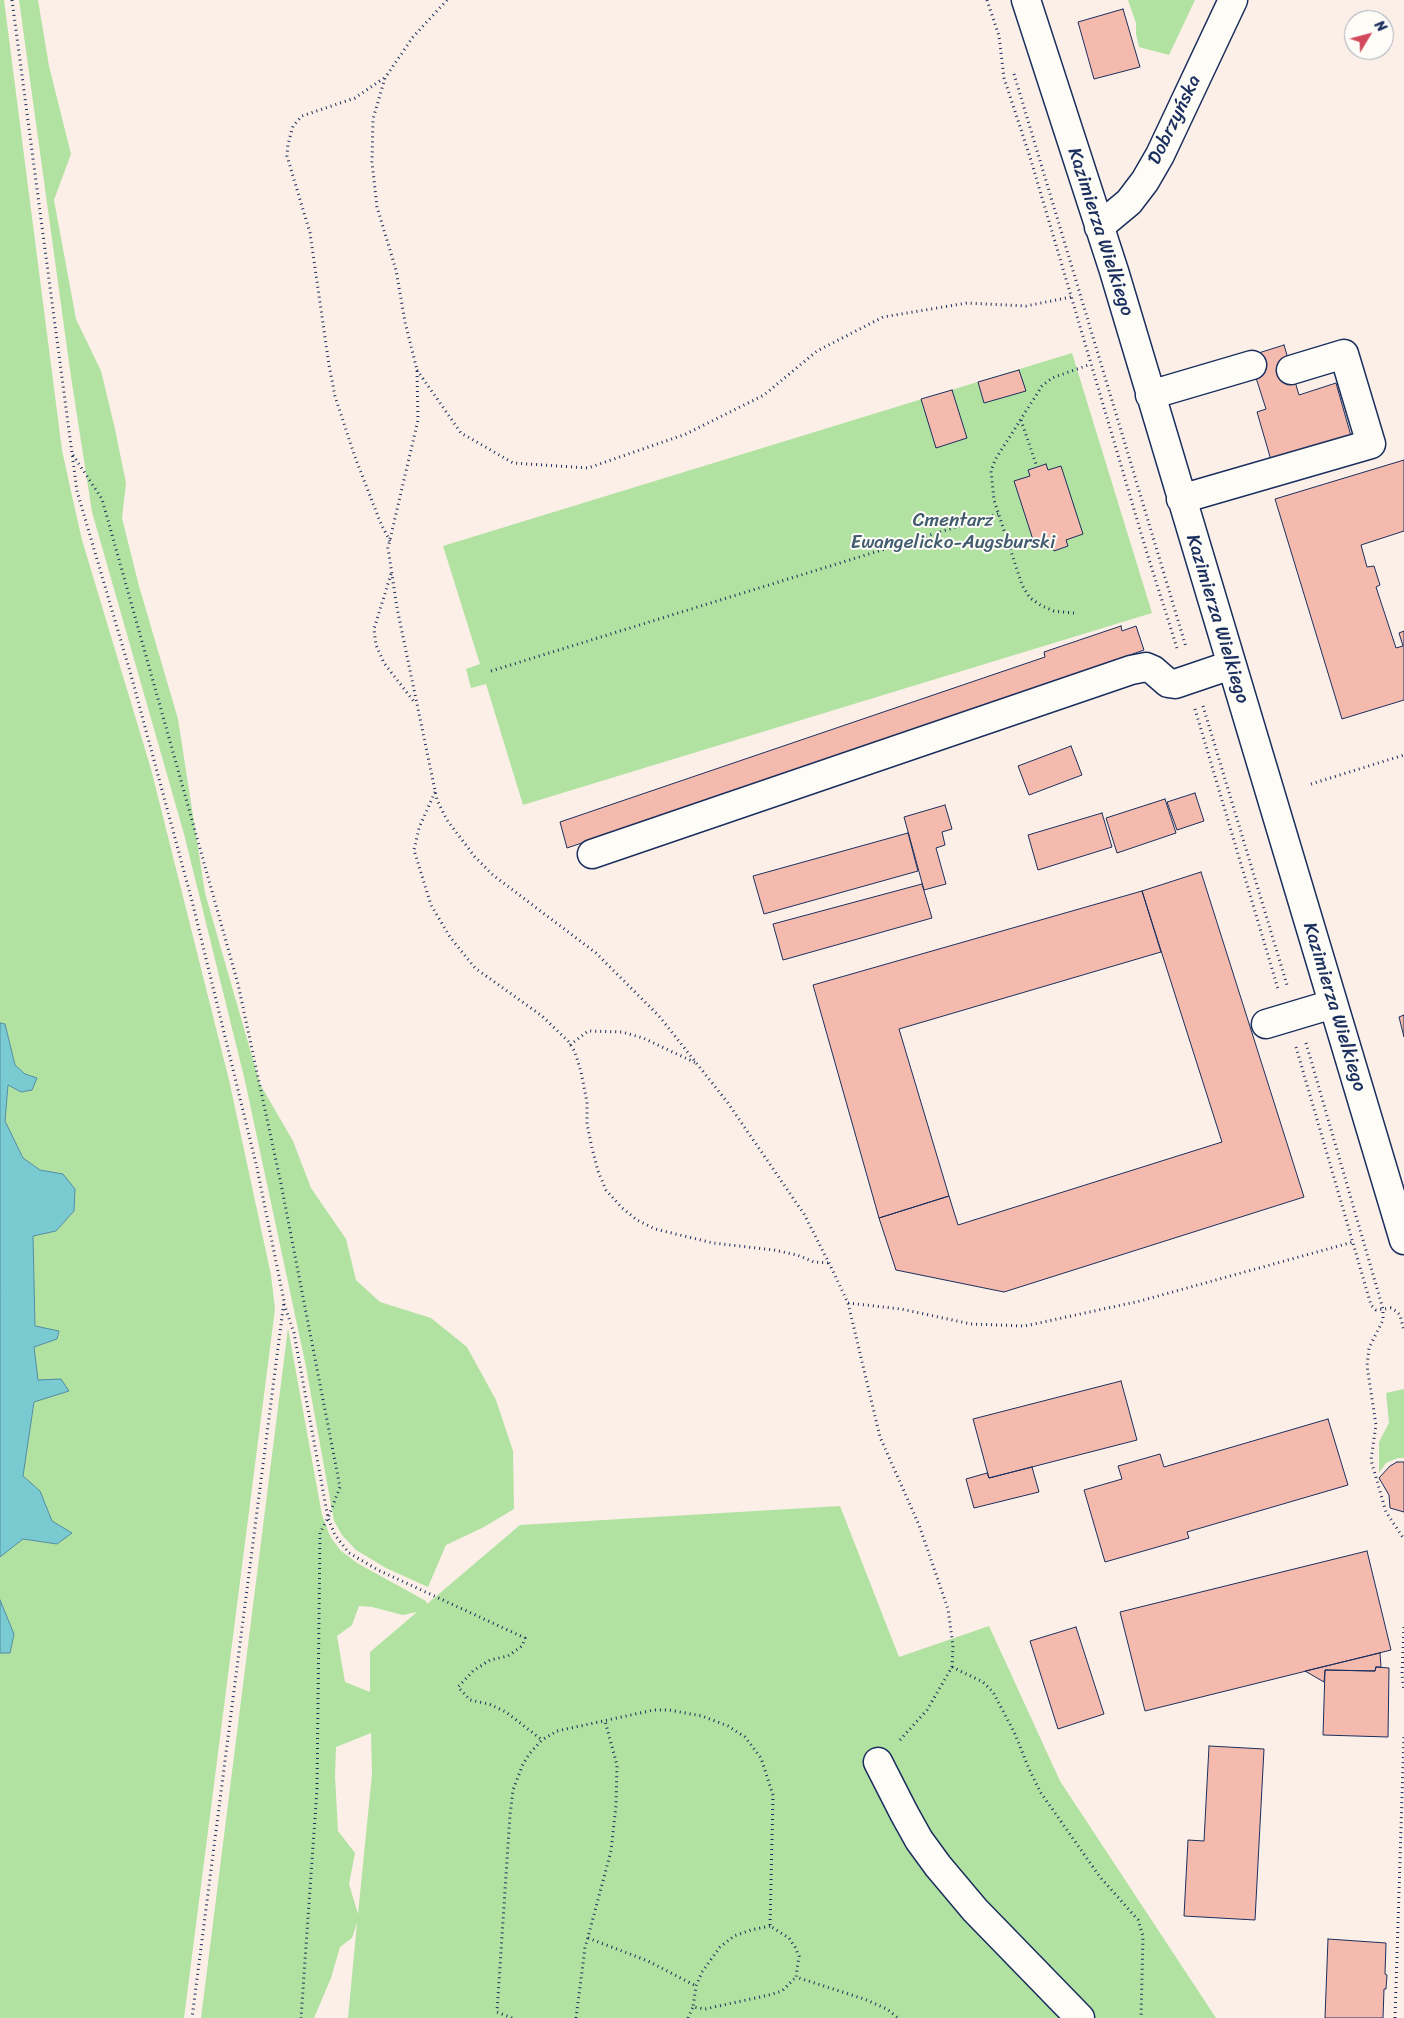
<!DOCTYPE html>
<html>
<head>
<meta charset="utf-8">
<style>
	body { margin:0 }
	#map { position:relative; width:1404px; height:2018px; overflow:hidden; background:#fbefe8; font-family:Sriracha,sans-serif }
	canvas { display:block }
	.north { position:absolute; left:1344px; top:10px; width:50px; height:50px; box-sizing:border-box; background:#fdfcf7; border:1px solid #a3aaba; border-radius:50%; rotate:53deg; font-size:14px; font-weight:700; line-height:20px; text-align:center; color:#1b2f5e }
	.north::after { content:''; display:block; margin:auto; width:18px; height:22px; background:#d1495b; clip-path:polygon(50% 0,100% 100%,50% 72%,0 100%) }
</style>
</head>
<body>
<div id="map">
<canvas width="1404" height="2018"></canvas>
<div class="north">N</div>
</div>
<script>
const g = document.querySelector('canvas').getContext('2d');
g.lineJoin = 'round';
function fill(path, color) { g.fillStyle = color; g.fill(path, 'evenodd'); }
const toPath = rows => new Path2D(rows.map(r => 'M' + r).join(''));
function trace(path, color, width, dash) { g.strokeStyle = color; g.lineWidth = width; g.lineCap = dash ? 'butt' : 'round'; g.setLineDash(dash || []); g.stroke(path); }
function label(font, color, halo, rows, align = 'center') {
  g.font = font + ' Sriracha,sans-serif'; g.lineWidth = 4; g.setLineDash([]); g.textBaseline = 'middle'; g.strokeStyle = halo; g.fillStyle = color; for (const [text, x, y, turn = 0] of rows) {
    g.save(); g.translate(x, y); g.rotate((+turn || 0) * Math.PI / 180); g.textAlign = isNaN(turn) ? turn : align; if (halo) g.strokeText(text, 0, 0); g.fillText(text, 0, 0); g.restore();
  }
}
fill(toPath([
	[0,0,4,0,62,450,72,496,82,540,151,769,229,1080,271,1275,275,1309,184,2018,0,2018,0,1653,10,1653,14,1634,0,1600,0,1557,23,1539,57,1544,52,1521,40,1491,22,1476,38,1380,33,1347,57,1339,59,1331,35,1327,33,1236,56,1231,74,1211,75,1189,63,1174,40,1170,23,1158,5,1121,8,1084,25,1074,15,1065,5,1024,0,1023],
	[19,0,38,0,49,66,71,154,54,200,76,319,101,371,115,429,126,483,122,518,139,586,178,719,205,893,260,1084,293,1141,311,1188,346,1239,356,1280,380,1302,431,1318,467,1347,496,1400,513,1451,514,1509,484,1527,446,1545,428,1587,386,1568,356,1550,342,1535,334,1521,305,1362,245,1081,184,834,92,512,71,377],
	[1128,0,1195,0,1169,55,1139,47,1136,34,1136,23],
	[1072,353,1152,613,523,805,486,684,471,688,466,669,480,664,443,546],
	[288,1328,322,1515,330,1536,340,1550,357,1563,426,1601,427,1604,520,1525,840,1506,899,1657,989,1626,1060,1781,1216,2018,348,2018,357,1923,352,1938,340,1947,331,1978,314,2018,201,2018],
	[359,1606,372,1607,403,1615,417,1612,370,1652,370,1692,345,1682,337,1636,352,1625],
	[371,1733,372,1774,358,1914,349,1884,355,1853,338,1831,335,1776,336,1747],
	[1404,1389,1404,1458,1398,1458,1386,1463,1379,1473,1379,1442,1389,1423,1386,1393]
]), '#b2e2a1');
const water = toPath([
	[0,1023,5,1024,15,1065,25,1074,37,1078,32,1090,21,1092,8,1085,5,1121,23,1158,40,1170,63,1174,75,1189,74,1211,56,1231,33,1236,35,1326,59,1331,57,1339,34,1347,38,1380,61,1379,69,1391,34,1402,23,1476,40,1491,52,1521,72,1533,57,1544,23,1539,0,1557,0,1023],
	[0,1600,14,1634,10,1653,0,1653,0,1600]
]);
fill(water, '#79cad1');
trace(water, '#538ca3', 1);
const building = toPath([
	[1123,9,1140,67,1094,79,1078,22,1123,9],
	[1284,345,1299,395,1336,383,1353,443,1273,467,1257,412,1266,409,1249,356,1284,345],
	[1019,370,1026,391,984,403,978,382,1019,370],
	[952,390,967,438,936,448,921,399,952,390],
	[1404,460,1404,531,1361,545,1367,567,1374,566,1380,585,1376,587,1396,648,1403,646,1399,633,1404,631,1404,700,1342,719,1275,499,1404,460],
	[1046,464,1048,470,1061,466,1083,534,1066,540,1068,546,1054,551,1052,544,1036,549,1014,481,1030,476,1028,470,1046,464],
	[1121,626,1122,631,1136,626,1144,650,994,703,567,848,560,822,1045,657,1044,652,1121,626],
	[1071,746,1082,775,1029,795,1018,766,1071,746],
	[1195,793,1204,821,1177,830,1167,802,1195,793],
	[1165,799,1176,833,1117,853,1106,818,1165,799],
	[945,805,952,829,942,832,945,845,936,848,946,884,924,890,904,817,945,805],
	[1102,813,1112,847,1038,870,1028,835,1102,813],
	[908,833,918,871,764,914,753,876,908,833],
	[1201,872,1304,1197,1004,1292,896,1270,879,1218,949,1196,958,1225,1222,1142,1142,891,1201,872],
	[922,884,932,918,783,960,773,924,922,884],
	[1142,891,1161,952,899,1029,949,1196,879,1218,813,985,1142,891],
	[1404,1015,1404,1037,1399,1017,1404,1015],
	[1121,1381,1137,1440,989,1478,973,1419,1121,1381],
	[1328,1419,1348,1485,1187,1532,1189,1538,1105,1562,1084,1490,1122,1479,1118,1466,1160,1454,1164,1467,1328,1419],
	[1397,1462,1404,1462,1404,1512,1390,1508,1389,1495,1379,1478,1390,1466,1397,1462],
	[1032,1467,1039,1492,974,1508,966,1479,987,1473,989,1478,1032,1467],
	[1367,1551,1391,1650,1145,1711,1120,1612,1367,1551],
	[1076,1627,1104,1714,1058,1729,1030,1641,1076,1627],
	[1380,1653,1381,1667,1376,1667,1375,1671,1325,1670,1324,1682,1305,1671,1380,1653],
	[1376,1667,1389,1668,1388,1737,1323,1735,1325,1670,1375,1671,1376,1667],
	[1209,1746,1264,1749,1255,1920,1184,1916,1188,1840,1204,1841,1209,1746],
	[1328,1939,1386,1943,1385,1974,1387,1975,1386,1989,1384,1989,1383,2018,1325,2018,1328,1939]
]);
fill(building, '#f4baad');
trace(building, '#1b2f5e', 1);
const minor = toPath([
	[1026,0,1114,271,1404,1240],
	[1099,227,1129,202,1145,181,1160,155,1233,0],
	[1150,395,1252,365],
	[1181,499,1371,444,1344,354,1291,370],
	[592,854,1131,670,1146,667,1153,670,1168,683,1175,684,1231,665],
	[1266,1024,1333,1004],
	[878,1762,904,1813,919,1840,938,1866,975,1910,1080,2018]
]);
trace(minor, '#1b2f5e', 31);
trace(toPath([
	[12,0,77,491,131,675,192,901,257,1168,284,1301,192,2018],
	[447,0,413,37,385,78,373,119,372,162,377,207,396,270,405,322,417,370,418,420,388,548,397,608,437,800,447,820,475,857,493,875,596,953,659,1016,728,1103,804,1214,829,1263,848,1303,880,1437,919,1525,948,1609,953,1646,952,1667,927,1710,900,1740],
	[987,0,999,36,1004,78,1030,157,1146,550,1177,648],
	[1014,74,1186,647],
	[384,78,355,98,302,116,293,126,288,144,287,156,310,233,329,365,335,396,355,457,381,524,390,541],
	[417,370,461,433,513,463,588,468,686,434,764,395,817,351,883,317,967,303,1026,306,1071,297],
	[1021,420,1037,467],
	[73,455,102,499,238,984,281,1184,340,1487,328,1518,320,1533,317,1789,301,2018],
	[391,574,374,629,376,645,384,663,415,703],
	[1074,613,1054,611,1042,606,1030,598,1022,585,994,500,991,471,995,460,1042,386,1052,378,1091,364],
	[491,671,998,514],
	[1203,706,1287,985],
	[1195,709,1278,989],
	[1311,784,1404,755],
	[435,792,419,828,414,850,431,905,450,937,475,968,542,1016,568,1041,575,1052,581,1072,587,1102,587,1124,592,1148,598,1171,606,1190,622,1208,637,1220,655,1229,713,1243,774,1250,797,1255,814,1262,829,1263],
	[1306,1043,1383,1309,1383,1320,1369,1348,1367,1366,1376,1425,1371,1460,1386,1512,1404,1539],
	[570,1045,588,1031,622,1032,643,1038,696,1063],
	[1296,1047,1371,1305,1376,1310,1391,1308,1396,1311,1400,1315,1404,1331],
	[848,1303,901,1309,971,1324,1025,1326,1140,1301,1353,1242],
	[284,1304,294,1333,328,1518,335,1535,349,1553,378,1570,525,1638,522,1646,508,1656,490,1660,473,1671,458,1687,470,1700,489,1704,506,1712,542,1740],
	[1404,1627,1402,1675,1404,1691],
	[952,1667,983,1682,993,1692,1015,1734,1029,1769,1041,1793,1100,1877,1138,1920,1143,1936,1141,2018],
	[770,1926,751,1930,734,1936,720,1947,702,1972,696,1986,693,2007,705,2009,769,1995,782,1991,796,1977],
	[588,1938,648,1961,696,1986],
	[512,2018,497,2012,510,1815,513,1790,523,1764,530,1753,542,1740,557,1731,654,1710,669,1710,702,1716,728,1726,745,1737,761,1758,773,1795,770,1926,789,1938,795,1947,799,1956,796,1977,864,1999,887,2009,898,2018],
	[576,2018,585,1948,611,1851,616,1805,617,1765,605,1721],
	[688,2018,693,2007],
	[1395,2018,1404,1734]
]), '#1b2f5e', 3, [1, 4]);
trace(minor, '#fdfcf7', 28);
label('19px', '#1b2f5e', '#fdfcf7', [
	["Dobrzyńska",1175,120,-64],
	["Kazimierza Wielkiego",1100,232,72],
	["Kazimierza Wielkiego",1217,619,73],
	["Kazimierza Wielkiego",1334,1007,73]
]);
label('19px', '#415c6f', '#fdfcf7', [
	["Cmentarz",953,521],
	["Ewangelicko-Augsburski",953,543]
]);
</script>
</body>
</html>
